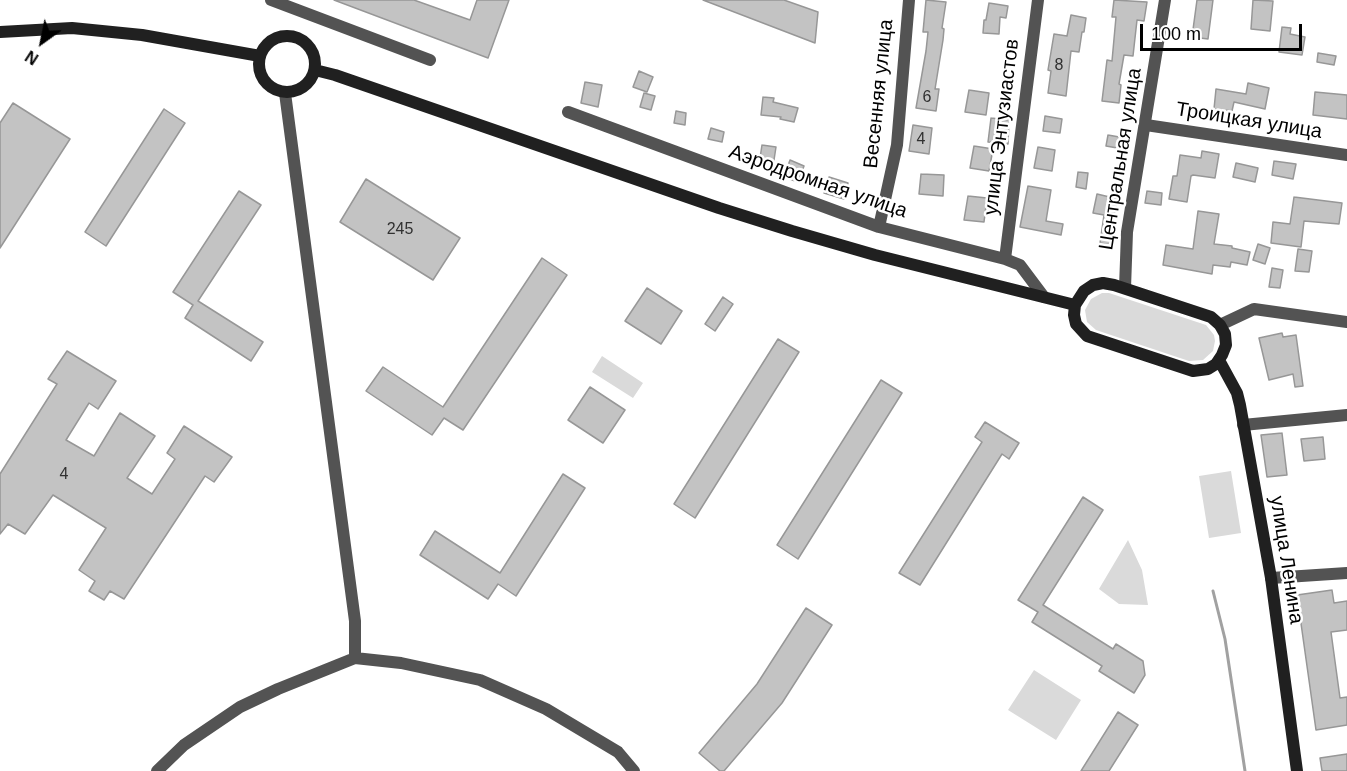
<!DOCTYPE html>
<html>
<head>
<meta charset="utf-8">
<style>
	body { margin:0 }
	#map { position:relative; width:1347px; height:771px; overflow:hidden; background:#fff; font-family:Helvetica,sans-serif }
	canvas { display:block }
	.north { position:absolute; left:12px; top:12px; width:60px; height:60px; -webkit-text-stroke:4px #fff; paint-order:stroke; rotate:213deg; font-size:16px; font-weight:700; line-height:24px; text-align:center; color:#000 }
	.north::after { content:''; display:block; margin:auto; width:21px; height:27px; background:#000; clip-path:polygon(50% 0,100% 100%,50% 72%,0 100%) }
	.scale { position:absolute; left:1140px; top:24px; width:162px; height:27px; box-sizing:border-box; border:3px solid #000; border-top:0; padding-left:8px; font-size:18px; line-height:21px; white-space:nowrap; color:#000; -webkit-text-stroke:4px #fff; paint-order:stroke }
</style>
</head>
<body>
<div id="map">
<canvas width="1347" height="771"></canvas>
<div class="north">N</div>
<div class="scale">100 m</div>
</div>
<script>
const g = document.querySelector('canvas').getContext('2d');
g.lineJoin = 'round';
function fill(path, color) { g.fillStyle = color; g.fill(path, 'evenodd'); }
const toPath = rows => new Path2D(rows.map(r => 'M' + r).join(''));
function trace(path, color, width, dash) { g.strokeStyle = color; g.lineWidth = width; g.lineCap = dash ? 'butt' : 'round'; g.setLineDash(dash || []); g.stroke(path); }
function label(font, color, halo, rows, align = 'center') {
  g.font = font + ' Helvetica,sans-serif'; g.lineWidth = 5; g.setLineDash([]); g.textBaseline = 'middle'; g.strokeStyle = halo; g.fillStyle = color; for (const [text, x, y, turn = 0] of rows) {
    g.save(); g.translate(x, y); g.rotate((+turn || 0) * Math.PI / 180); g.textAlign = isNaN(turn) ? turn : align; if (halo) g.strokeText(text, 0, 0); g.fillText(text, 0, 0); g.restore();
  }
}
fill(toPath([
	[1102,293,1109,293,1206,325,1214,335,1215,341,1213,351,1203,360,1189,361,1096,330,1087,322,1085,310,1091,299],
	[602,356,643,383,633,398,592,372],
	[1231,471,1241,533,1209,538,1199,476],
	[1128,540,1142,570,1148,605,1119,604,1099,589],
	[1034,670,1081,700,1056,740,1008,710]
]), '#dadada');
trace(toPath([
	[1213,591,1225,639,1245,771]
]), '#a1a1a1', 3);
const building = toPath([
	[334,0,414,0,470,20,477,0,509,0,488,58,334,0],
	[703,0,784,0,818,12,815,43,703,0],
	[926,0,946,2,942,28,944,29,943,40,935,89,939,89,936,111,916,108,926,51,928,32,923,32,926,0],
	[1114,0,1147,2,1144,21,1137,20,1133,56,1124,55,1119,84,1121,85,1119,103,1102,101,1107,60,1112,61,1116,17,1112,17,1114,0],
	[1197,0,1213,0,1208,39,1192,37,1197,0],
	[1253,0,1273,1,1270,31,1251,29,1253,0],
	[989,3,1008,6,1006,18,1000,17,999,34,983,33,984,20,986,20,989,3],
	[1071,15,1086,18,1084,32,1082,32,1079,52,1071,51,1066,96,1048,93,1051,71,1048,70,1054,34,1067,36,1071,15],
	[1282,27,1291,28,1290,34,1305,37,1302,55,1279,52,1282,27],
	[1318,53,1336,56,1334,65,1317,62,1318,53],
	[639,71,653,77,647,92,633,87,639,71],
	[585,82,602,85,598,107,581,103,585,82],
	[1248,83,1269,88,1265,109,1234,102,1232,111,1214,109,1216,89,1246,94,1248,83],
	[969,90,989,93,986,115,965,112,969,90],
	[1315,92,1347,95,1347,119,1313,115,1315,92],
	[644,93,655,96,651,110,640,107,644,93],
	[763,97,774,98,773,102,798,108,794,122,780,119,781,117,761,115,763,97],
	[13,103,70,139,0,248,0,123,13,103],
	[164,109,185,123,106,246,85,232,164,109],
	[676,111,686,113,685,125,674,123,676,111],
	[1045,116,1062,119,1060,133,1043,131,1045,116],
	[991,118,1009,120,1008,144,988,142,991,118],
	[913,125,932,128,929,154,909,151,913,125],
	[711,128,724,132,722,142,708,139,711,128],
	[1108,135,1125,138,1123,149,1106,146,1108,135],
	[762,145,776,147,774,160,760,158,762,145],
	[974,146,993,149,989,171,970,168,974,146],
	[1038,147,1055,150,1052,171,1034,168,1038,147],
	[1202,151,1219,154,1215,178,1193,175,1191,176,1187,202,1169,199,1173,176,1177,176,1180,155,1201,158,1202,151],
	[790,160,804,166,798,182,784,177,790,160],
	[1274,161,1296,164,1293,179,1272,175,1274,161],
	[1236,163,1258,168,1255,182,1233,177,1236,163],
	[1078,172,1088,173,1086,189,1076,187,1078,172],
	[921,174,944,175,943,196,919,194,921,174],
	[829,177,848,183,844,199,824,193,829,177],
	[366,179,460,238,433,280,340,222,366,179],
	[1028,186,1051,190,1046,221,1063,224,1061,235,1020,227,1028,186],
	[239,191,261,205,198,301,263,342,251,361,185,318,193,305,173,292,239,191],
	[1147,191,1162,193,1161,205,1145,203,1147,191],
	[1097,194,1118,199,1110,231,1113,232,1111,245,1100,243,1104,215,1093,213,1097,194],
	[968,196,987,198,984,222,964,220,968,196],
	[1294,197,1342,203,1339,224,1304,221,1301,247,1271,243,1273,222,1290,224,1294,197],
	[1198,211,1219,214,1214,244,1232,246,1232,248,1250,252,1247,265,1231,262,1230,267,1213,265,1212,274,1163,265,1166,245,1193,249,1198,211],
	[1258,244,1270,248,1265,264,1253,260,1258,244],
	[1298,249,1312,251,1309,272,1295,271,1298,249],
	[542,258,567,275,463,430,444,418,432,435,366,391,383,367,443,407,542,258],
	[1272,268,1283,270,1280,288,1269,287,1272,268],
	[647,288,682,311,661,344,625,321,647,288],
	[723,297,733,304,715,331,705,324,723,297],
	[1282,333,1283,337,1296,335,1303,386,1295,387,1293,374,1269,380,1259,338,1282,333],
	[778,339,799,352,695,518,674,504,778,339],
	[67,351,116,381,98,409,89,403,66,440,94,456,120,413,155,436,127,478,152,494,175,459,167,453,184,426,232,457,214,482,205,476,124,599,110,591,104,600,89,591,95,581,79,570,106,528,53,495,25,534,8,524,0,534,0,474,57,384,48,379,67,351],
	[881,380,902,393,798,559,777,545,881,380],
	[590,387,625,410,603,443,568,420,590,387],
	[985,422,1019,443,1009,459,1002,454,920,585,899,573,982,442,975,437,985,422],
	[1282,433,1287,475,1267,477,1261,435,1282,433],
	[1323,437,1325,459,1304,461,1301,439,1323,437],
	[563,474,585,488,516,596,498,584,488,599,420,555,435,531,500,573,563,474],
	[1083,497,1103,510,1043,605,1113,649,1116,644,1143,661,1145,675,1134,693,1099,671,1102,666,1032,622,1038,612,1018,600,1083,497],
	[1332,590,1334,603,1347,601,1347,630,1331,632,1340,698,1347,697,1347,725,1316,730,1297,595,1332,590],
	[806,608,832,625,782,703,724,771,720,771,699,753,757,684,806,608],
	[1118,712,1138,725,1109,771,1081,771,1118,712],
	[1347,754,1347,771,1322,771,1320,758,1347,754]
]);
fill(building, '#c3c3c3');
trace(building, '#979797', 1.5);
trace(toPath([
	[271,0,430,60],
	[568,112,879,227,1005,259,1020,265,1044,297],
	[1146,125,1347,155],
	[879,227,897,145,909,0],
	[1005,259,1038,0],
	[1125,288,1127,232,1165,0],
	[1220,325,1254,309,1347,322],
	[1243,425,1347,415],
	[1271,578,1347,573],
	[355,658,401,663,480,680,546,709,618,752,634,771],
	[157,771,184,745,240,707,278,689,355,658,355,621,285,93]
]), '#535353', 12);
trace(toPath([
	[0,32,72,28,142,35,260,56],
	'259 64a28 28 0 1 1 56 0a28 28 0 1 1-56 0Z',
	[315,70,335,75,719,208,792,231,875,255,1075,305],
	[1103,283,1114,285,1211,317,1220,325,1225,334,1226,345,1222,355,1216,364,1208,369,1193,371,1087,336,1076,324,1074,315,1075,305,1084,291,1093,285,1103,283],
	[1219,360,1237,393,1240,405,1271,578,1297,771]
]), '#202020', 12);
label('16px', '#313131', null, [
	["8",1059,66],
	["6",927,98],
	["4",921,140],
	["245",400,230],
	["4",64,475]
]);
label('20px', '#000', '#fff', [
	["Весенняя улица",879,94,-84],
	["Троицкая улица",1249,121,9],
	["улица Энтузиастов",1002,127,-83],
	["Центральная улица",1121,159,-81],
	["Аэродромная улица",818,182,19],
	["улица Ленина",1286,560,81]
]);
</script>
</body>
</html>
